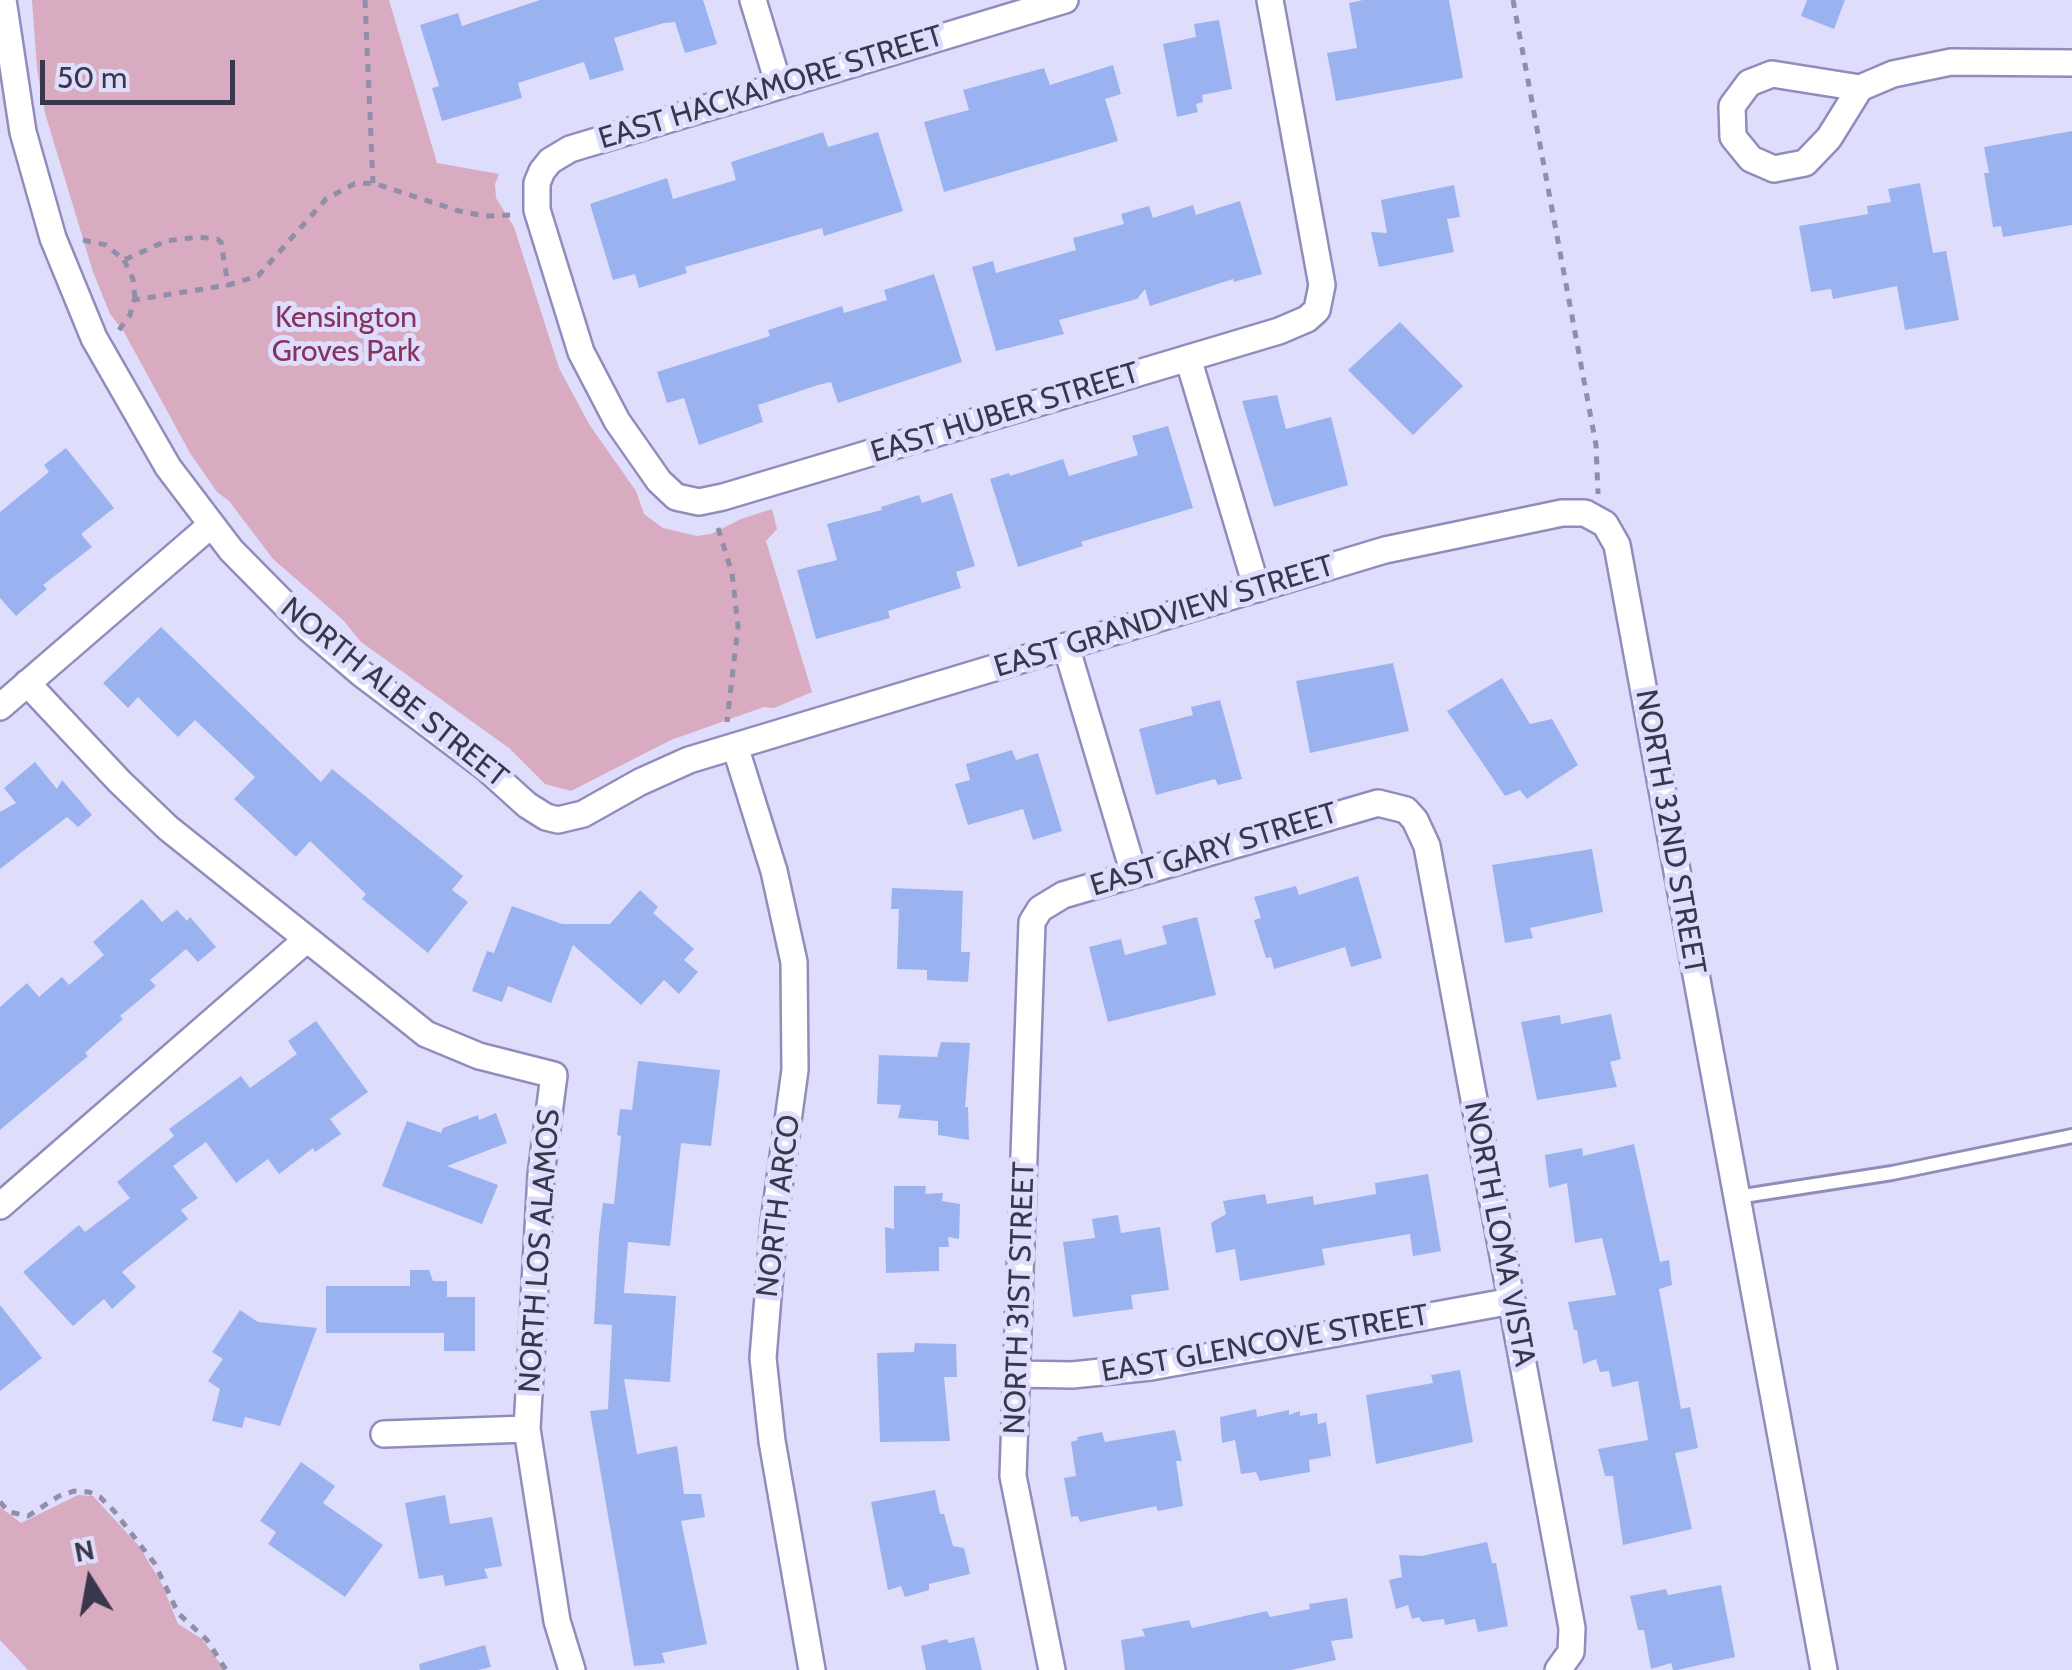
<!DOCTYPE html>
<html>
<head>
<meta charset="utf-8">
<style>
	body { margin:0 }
	#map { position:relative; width:2072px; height:1670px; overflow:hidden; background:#dfddfc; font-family:Cabin,sans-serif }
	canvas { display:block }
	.north { position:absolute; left:40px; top:1530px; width:100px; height:100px; -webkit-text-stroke:8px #dfddfc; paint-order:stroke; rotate:349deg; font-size:28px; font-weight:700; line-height:40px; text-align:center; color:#39374c }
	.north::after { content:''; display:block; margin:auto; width:35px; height:45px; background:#39374c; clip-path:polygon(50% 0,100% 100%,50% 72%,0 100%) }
	.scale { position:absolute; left:40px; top:60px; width:195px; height:45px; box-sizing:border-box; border:5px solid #39374c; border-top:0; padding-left:12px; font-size:30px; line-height:35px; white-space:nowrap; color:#39374c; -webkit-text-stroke:8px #dfddfc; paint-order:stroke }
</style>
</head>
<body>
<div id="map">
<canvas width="2072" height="1670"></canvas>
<div class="north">N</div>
<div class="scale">50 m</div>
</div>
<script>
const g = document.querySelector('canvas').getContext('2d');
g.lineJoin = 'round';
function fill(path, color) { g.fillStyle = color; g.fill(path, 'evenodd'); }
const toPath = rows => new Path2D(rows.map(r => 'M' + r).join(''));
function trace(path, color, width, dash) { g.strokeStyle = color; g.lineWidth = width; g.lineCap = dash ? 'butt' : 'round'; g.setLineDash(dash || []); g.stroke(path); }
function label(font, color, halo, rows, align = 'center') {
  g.font = font + ' Cabin,sans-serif'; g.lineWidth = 10; g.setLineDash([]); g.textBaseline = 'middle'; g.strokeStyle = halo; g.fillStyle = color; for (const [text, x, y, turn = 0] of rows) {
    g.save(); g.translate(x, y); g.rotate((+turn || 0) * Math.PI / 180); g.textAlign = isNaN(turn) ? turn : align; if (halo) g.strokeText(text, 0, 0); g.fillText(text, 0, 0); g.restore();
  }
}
fill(toPath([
	[32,0,389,0,437,163,499,174,495,184,496,198,514,227,559,368,589,424,636,491,644,514,663,528,697,536,711,534,741,519,772,509,777,529,766,541,812,692,774,708,764,707,671,740,571,791,545,784,509,748,361,642,343,620,273,559,229,501,217,492,190,453,124,332,110,314,93,272,45,113,37,69],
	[78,1495,93,1496,138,1545,161,1582,178,1624,202,1639,225,1670,28,1670,0,1640,0,1507,21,1523]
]), '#d8abc0');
fill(toPath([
	[540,0,703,0,717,44,685,53,675,22,664,23,614,38,624,70,590,80,584,62,518,83,522,98,442,121,432,88,439,86,420,25,458,13,462,26],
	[1363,0,1449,0,1463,78,1336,101,1327,53,1357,48,1349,3],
	[1807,0,1845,0,1834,29,1801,16],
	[1219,20,1232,89,1202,95,1203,102,1196,104,1198,112,1177,117,1163,44,1196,37,1194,24],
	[1113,65,1121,94,1105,99,1118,141,944,192,924,122,969,110,963,90,1044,68,1050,85],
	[2072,131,2072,225,2003,237,2001,226,1993,227,1984,173,1989,173,1984,147],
	[823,132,828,147,878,132,903,211,824,236,822,228,685,267,687,273,639,288,635,274,613,280,590,204,667,178,673,199,736,180,731,162],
	[1920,183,1933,253,1946,251,1959,320,1905,330,1897,286,1833,299,1831,289,1811,292,1799,226,1868,214,1867,206,1891,202,1888,189],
	[1454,185,1460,217,1447,219,1454,252,1379,267,1371,232,1387,233,1381,200],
	[1240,201,1262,274,1234,282,1233,279,1150,306,1145,289,1137,299,1059,320,1064,334,996,351,972,267,993,261,996,273,1076,250,1073,238,1124,224,1121,214,1149,206,1153,218,1193,205,1196,215],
	[934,274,962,362,838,403,831,382,818,385,758,405,763,422,699,445,684,398,667,403,657,372,770,336,768,330,842,306,844,313,887,300,884,290],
	[1400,322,1463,386,1413,435,1348,370],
	[1277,395,1286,429,1331,417,1348,485,1274,507,1242,401],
	[1168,426,1193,508,1081,542,1083,546,1018,567,990,479,1009,473,1010,476,1063,459,1069,476,1138,455,1132,436],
	[66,448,114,508,81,534,92,547,43,585,47,589,16,616,0,598,0,512,49,472,44,465],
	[952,493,975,566,956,572,961,588,888,611,890,618,816,639,797,570,837,560,827,524,882,510,881,507,919,495,922,503],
	[161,627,321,782,332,769,463,876,452,890,468,902,428,953,362,899,366,894,310,841,296,857,234,799,255,777,195,720,178,737,138,697,128,708,103,683],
	[1393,663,1409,731,1310,753,1296,681],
	[1502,678,1530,724,1552,719,1578,765,1527,799,1520,790,1505,796,1447,711],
	[1220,700,1242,779,1218,785,1215,779,1156,795,1139,729,1193,715,1191,707],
	[1012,750,1016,760,1038,753,1062,831,1033,840,1023,809,968,825,955,784,970,780,966,764],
	[35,762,57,789,62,780,92,815,78,827,67,817,0,869,0,812,16,803,4,788],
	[1592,849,1603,912,1530,928,1533,938,1505,943,1492,865],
	[1358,876,1382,958,1351,967,1345,947,1274,969,1271,957,1266,958,1254,920,1261,918,1254,897,1296,886,1299,895],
	[892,888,963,891,961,952,970,952,968,982,927,980,927,970,897,969,899,909,891,909],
	[640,890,658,907,653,913,694,949,684,960,698,972,679,994,664,980,641,1005,573,945,551,1003,508,986,502,1002,472,991,487,951,494,953,512,906,562,924,610,924],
	[142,899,162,922,177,910,187,921,190,917,216,947,198,962,186,949,150,980,156,986,120,1016,123,1019,85,1053,88,1056,0,1130,0,1007,27,983,39,997,62,977,69,985,104,955,93,942],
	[1197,917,1216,995,1108,1022,1089,947,1121,939,1125,955,1167,944,1162,926],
	[1611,1014,1621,1059,1610,1062,1617,1087,1537,1100,1521,1022,1560,1015,1561,1024],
	[316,1021,368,1092,330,1119,341,1134,315,1152,313,1148,279,1174,268,1159,236,1183,206,1142,173,1166,198,1198,181,1210,188,1219,122,1272,136,1287,112,1309,104,1299,73,1326,23,1272,79,1225,85,1232,130,1198,117,1182,174,1136,169,1129,241,1076,250,1088,297,1054,288,1041],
	[941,1042,970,1043,965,1107,968,1107,969,1140,938,1135,938,1121,898,1118,901,1105,877,1104,879,1055,937,1057],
	[638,1061,720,1070,711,1146,681,1143,670,1246,628,1242,624,1293,676,1296,670,1382,624,1379,637,1454,677,1446,684,1494,701,1494,705,1517,681,1521,707,1644,662,1653,665,1663,634,1666,590,1411,608,1409,612,1325,594,1324,599,1236,603,1203,614,1204,621,1136,617,1135,620,1109,632,1110],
	[496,1113,507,1143,447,1166,498,1185,482,1224,382,1186,407,1121,441,1133,443,1128,478,1115,479,1120],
	[1634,1144,1660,1262,1669,1260,1672,1285,1659,1289,1681,1409,1690,1407,1698,1448,1675,1453,1692,1529,1623,1545,1613,1476,1605,1476,1598,1449,1648,1440,1638,1381,1612,1387,1609,1371,1600,1372,1596,1359,1583,1364,1577,1330,1574,1330,1568,1302,1616,1295,1602,1238,1575,1243,1567,1183,1549,1188,1545,1155,1582,1148,1583,1156],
	[1428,1174,1441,1251,1413,1256,1410,1234,1322,1249,1325,1265,1240,1281,1235,1249,1216,1253,1211,1223,1226,1214,1223,1201,1265,1194,1267,1204,1313,1196,1314,1205,1376,1194,1375,1183],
	[894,1186,926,1186,925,1194,943,1193,942,1201,960,1204,959,1239,948,1237,949,1247,939,1247,939,1271,886,1273,885,1227,894,1229],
	[1118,1215,1121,1233,1160,1227,1169,1290,1131,1295,1133,1309,1073,1317,1063,1242,1095,1238,1092,1219],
	[410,1270,429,1270,433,1281,447,1281,447,1297,475,1297,475,1351,444,1351,444,1333,326,1333,326,1286,410,1286],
	[0,1305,42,1358,0,1391],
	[240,1310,258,1322,317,1328,280,1426,245,1417,242,1428,212,1421,220,1389,208,1381,223,1359,212,1352],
	[915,1343,956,1344,957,1377,944,1377,950,1441,880,1442,877,1353,914,1352],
	[1460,1370,1473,1442,1376,1464,1366,1395,1433,1383,1431,1375],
	[1256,1409,1257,1417,1289,1410,1289,1415,1300,1411,1300,1416,1317,1413,1318,1424,1326,1422,1331,1456,1309,1460,1310,1472,1260,1481,1256,1472,1241,1474,1235,1440,1222,1443,1220,1417],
	[1175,1430,1182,1461,1176,1461,1183,1506,1158,1511,1156,1506,1080,1522,1078,1516,1071,1517,1064,1478,1076,1476,1071,1442,1078,1440,1077,1437,1102,1432,1105,1442],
	[301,1462,335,1486,323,1503,383,1545,345,1597,268,1544,276,1532,260,1521],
	[935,1490,940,1514,944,1514,953,1546,964,1548,970,1574,929,1584,929,1590,905,1597,901,1586,888,1590,871,1502],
	[445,1495,450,1524,492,1517,502,1566,484,1569,488,1578,445,1586,443,1575,419,1579,405,1503],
	[1487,1542,1492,1563,1496,1563,1508,1626,1478,1632,1475,1619,1445,1625,1444,1619,1422,1622,1419,1617,1412,1619,1408,1605,1396,1609,1389,1580,1402,1577,1399,1555,1422,1556],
	[1721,1585,1735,1657,1677,1670,1673,1670,1671,1663,1651,1669,1644,1630,1638,1630,1630,1596,1666,1589,1668,1595],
	[1347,1598,1353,1638,1331,1641,1336,1660,1291,1670,1125,1670,1121,1640,1145,1636,1142,1629,1189,1620,1192,1628,1267,1611,1270,1617,1310,1609,1309,1604],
	[974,1637,982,1670,926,1670,921,1646,947,1639,949,1643],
	[485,1645,491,1667,478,1670,420,1670,419,1664]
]), '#9bb2f0');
const lane = toPath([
	[1737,1197,1892,1173,2072,1136]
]);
const street = toPath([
	[3,0,23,132,53,238,94,338,168,467,231,550,307,627,362,674,485,767,527,805,546,817,558,820,583,814,640,782,689,760,1385,550,1562,513,1585,513,1605,524,1617,545,1824,1670],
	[753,0,779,86],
	[1065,0,570,149,550,161,542,171,537,183,537,210,581,352,617,421,659,481,676,497,699,502,723,497,1279,331,1307,319,1317,310,1322,285,1270,0],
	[1860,88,1829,138,1805,163,1774,169,1751,159,1733,137,1732,106,1749,83,1772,74,1860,88,1893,74,1951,62,2072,63],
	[1188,358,1257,589],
	[1066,646,1134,874],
	[27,683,120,782,168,828,426,1034,479,1056,554,1075,541,1175,527,1429,557,1621,572,1670],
	[0,707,211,525],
	[735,746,774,871,794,962,795,1070,774,1222,763,1358,772,1441,812,1670],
	[0,1206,306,940],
	[1017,1374,1072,1375,1151,1367,1512,1301],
	[384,1434,527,1429],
	[1052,1670,1013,1476,1032,922,1040,909,1063,895,1378,803,1406,810,1415,820,1427,846,1572,1628,1571,1652,1558,1670]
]);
trace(lane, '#918cbc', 18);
trace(street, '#918cbc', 30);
trace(toPath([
	[365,0,373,183],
	[1513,0,1596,445,1598,494],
	[83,240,106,245,124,260,166,241,198,237,217,239,221,242,228,285,258,276,326,199,354,184,373,183,459,211,485,216,510,215],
	[124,260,133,279,135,299],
	[119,330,130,315,134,300,228,285],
	[718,528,732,573,738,626,727,722],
	[0,1502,9,1512,28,1516,59,1496,74,1491,89,1492,100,1497,114,1511,155,1564,178,1613,207,1640,226,1670]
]), '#908ea8', 5, [8, 8]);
trace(lane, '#fff', 12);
trace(street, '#fff', 25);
label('30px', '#39374c', '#dfddfc', [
	["EAST HACKAMORE STREET",771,88,-17],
	["EAST HUBER STREET",1005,413,-17],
	["EAST GRANDVIEW STREET",1164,617,-17],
	["NORTH ALBE STREET",394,693,39],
	["NORTH 32ND STREET",1670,832,80],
	["EAST GARY STREET",1214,850,-17],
	["NORTH ARCO",779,1206,-83],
	["NORTH LOMA VISTA",1499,1234,79],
	["NORTH LOS ALAMOS",540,1251,-86],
	["NORTH 31ST STREET",1020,1298,-88],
	["EAST GLENCOVE STREET",1265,1344,-10]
]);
label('30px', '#853461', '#dfddfc', [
	["Kensington",346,318],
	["Groves Park",346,352]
]);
</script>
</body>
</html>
